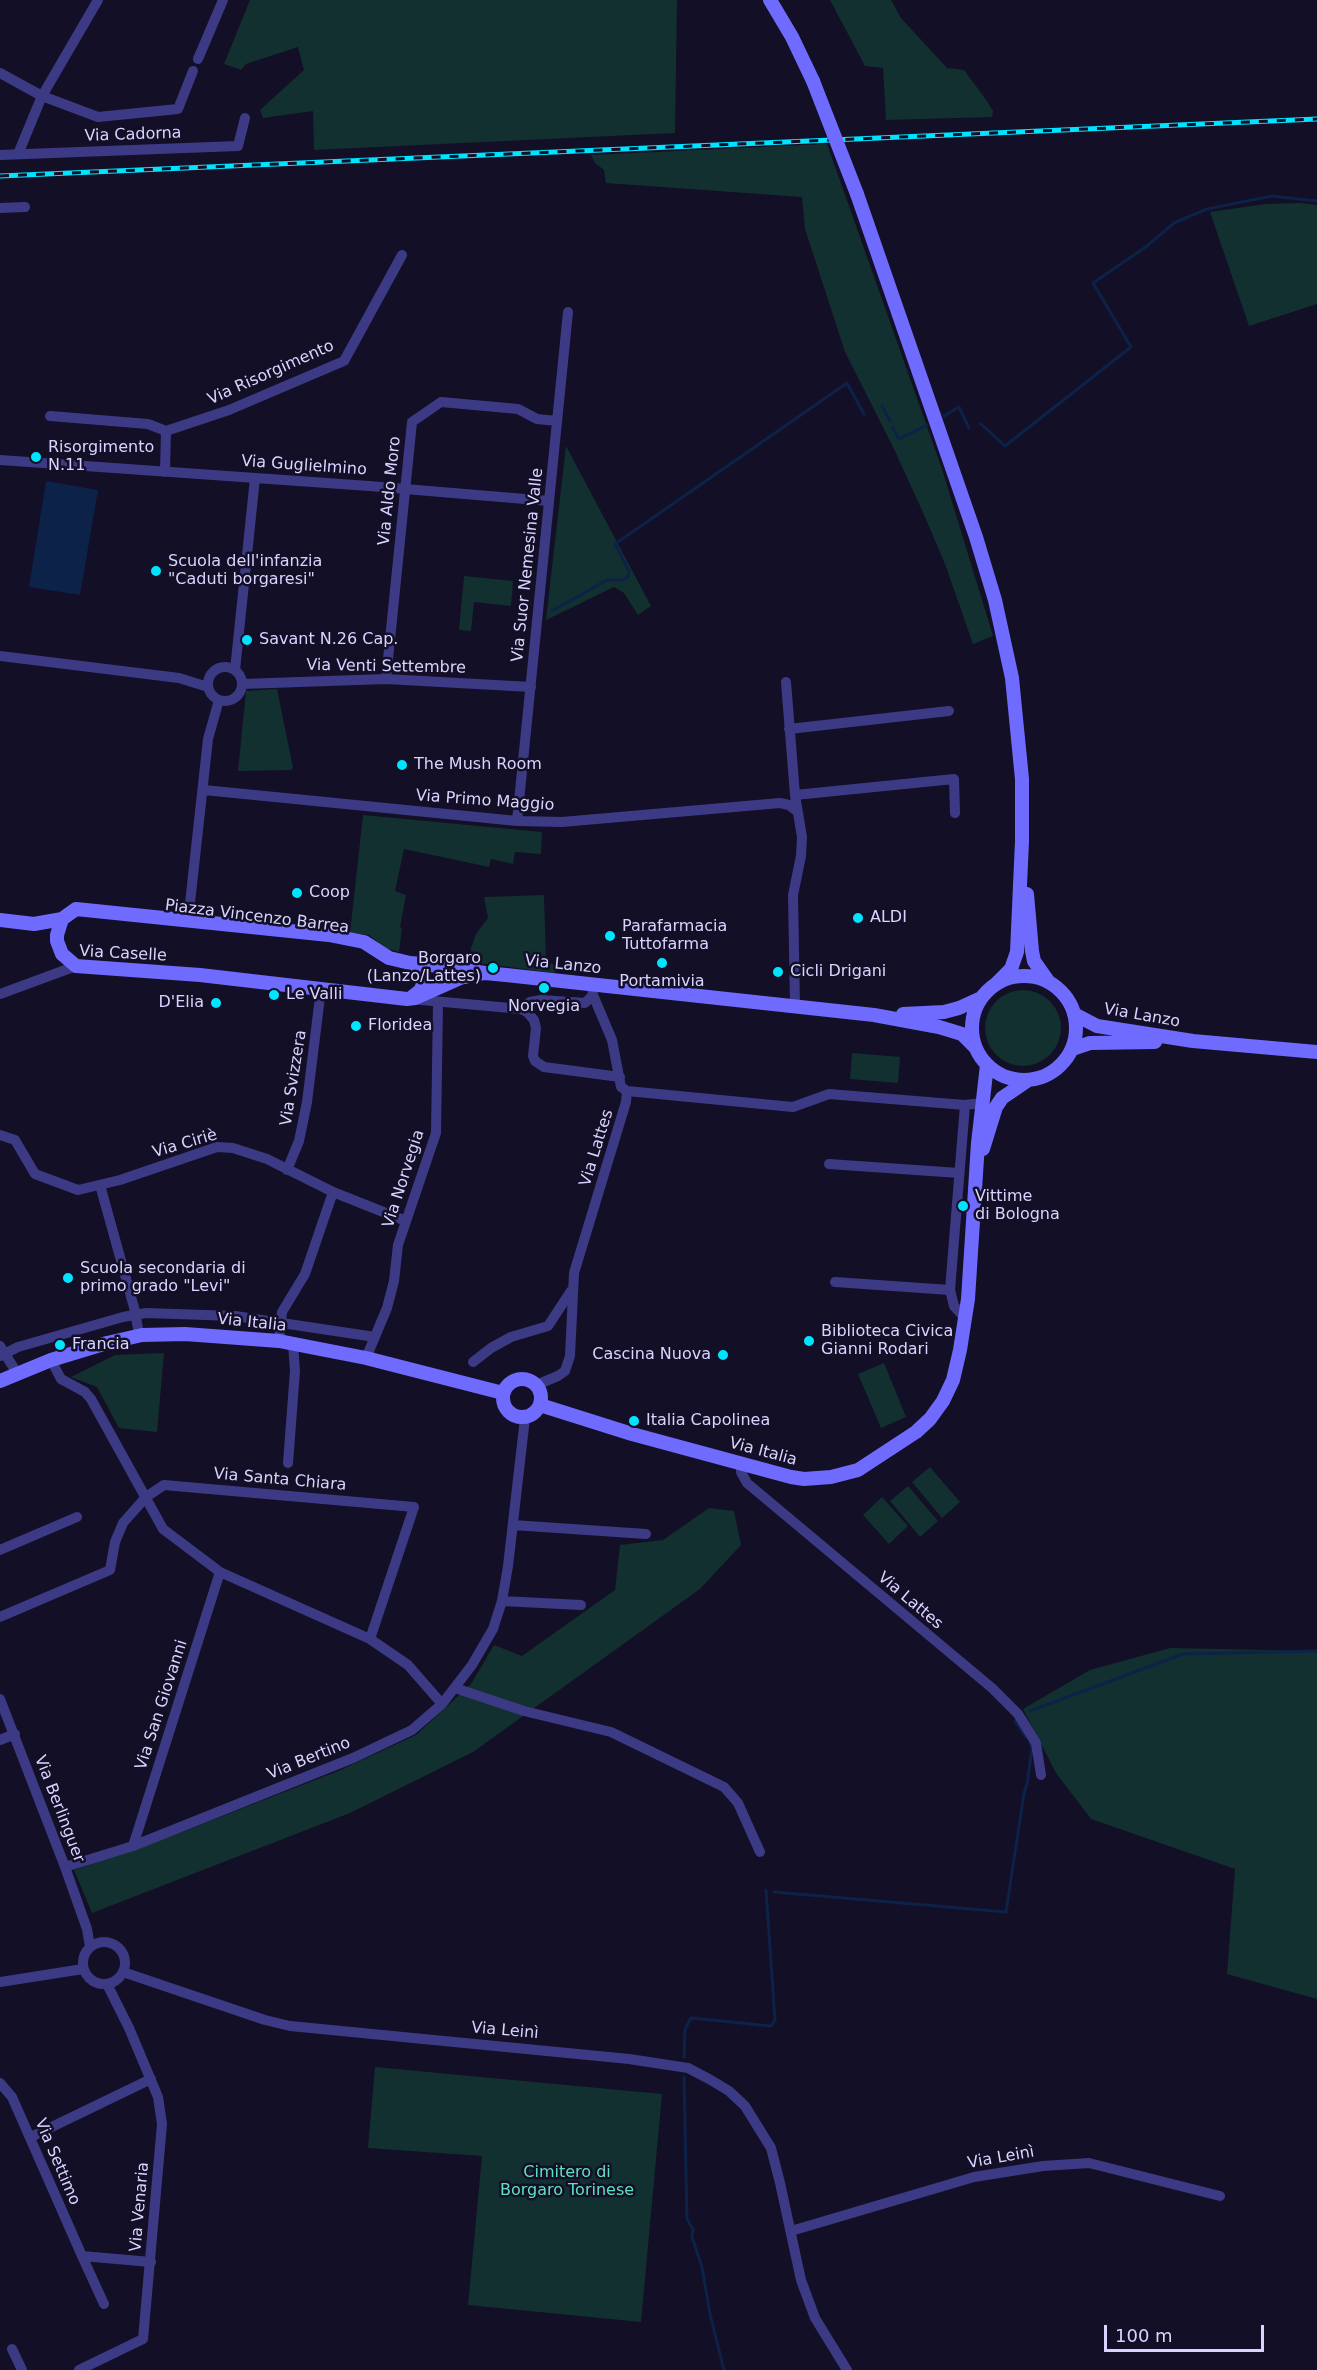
<!DOCTYPE html>
<html>
<head>
<meta charset="utf-8">
<style>
	body { margin:0 }
	#map { position:relative; width:1317px; height:2370px; overflow:hidden; background:#130f26; font-family:"DejaVu Sans",sans-serif }
	canvas { display:block }
	.scale { position:absolute; left:1104px; top:2325px; width:160px; height:27px; box-sizing:border-box; border:3px solid #d9d4ff; border-top:0; padding-left:8px; font-size:18px; line-height:21px; white-space:nowrap; color:#d9d4ff; -webkit-text-stroke:4px #130f26; paint-order:stroke }
</style>
</head>
<body>
<div id="map">
<canvas width="1317" height="2370"></canvas>
<div class="scale">100 m</div>
</div>
<script>
const g = document.querySelector('canvas').getContext('2d');
g.lineJoin = 'round';
function fill(path, color) { g.fillStyle = color; g.fill(path, 'evenodd'); }
const toPath = rows => new Path2D(rows.map(r => 'M' + r).join(''));
function trace(path, color, width, dash) { g.strokeStyle = color; g.lineWidth = width; g.lineCap = dash ? 'butt' : 'round'; g.setLineDash(dash || []); g.stroke(path); }
function label(font, color, halo, rows, align = 'center') {
  g.font = font + ' "DejaVu Sans",sans-serif'; g.lineWidth = 5; g.setLineDash([]); g.textBaseline = 'middle'; g.strokeStyle = halo; g.fillStyle = color; for (const [text, x, y, turn = 0] of rows) {
    g.save(); g.translate(x, y); g.rotate((+turn || 0) * Math.PI / 180); g.textAlign = isNaN(turn) ? turn : align; if (halo) g.strokeText(text, 0, 0); g.fillText(text, 0, 0); g.restore();
  }
}
fill(toPath([
	[250,0,677,0,675,133,314,150,313,111,263,118,260,110,304,70,298,47,246,64,241,70,224,64],
	[830,0,891,0,901,18,947,68,964,70,987,101,993,111,992,117,886,120,883,68,865,66],
	[827,144,942,469,993,636,973,644,945,564,925,517,894,449,845,352,805,229,802,197,606,183,604,170,595,163,591,155],
	[1301,203,1317,205,1317,304,1249,326,1210,212,1266,204],
	[566,446,651,606,638,615,624,593,614,587,546,620],
	[464,576,513,581,511,606,474,602,471,631,459,630],
	[277,689,293,768,291,770,238,771,246,691],
	[363,815,542,832,541,854,515,852,513,864,491,859,489,867,404,849,395,891,406,895,400,927,402,928,399,952,385,948,369,935,350,933],
	[544,895,546,961,555,965,557,968,554,973,471,962,471,948,476,934,488,918,484,897],
	'985 1028a38 38 0 1 1 76 0a38 38 0 1 1-76 0Z',
	[852,1053,900,1057,898,1083,850,1079],
	[164,1353,157,1432,119,1428,97,1387,71,1377,115,1355],
	[884,1363,906,1417,881,1428,858,1374],
	[930,1467,960,1502,942,1518,912,1482],
	[908,1486,938,1521,920,1537,890,1501],
	[882,1497,908,1526,889,1544,863,1515],
	[709,1508,734,1511,741,1545,700,1589,473,1752,350,1813,92,1913,74,1870,182,1832,338,1771,416,1735,471,1684,494,1645,522,1656,615,1590,620,1545,663,1540],
	[1170,1648,1317,1651,1317,1999,1227,1974,1235,1869,1091,1819,1056,1773,1023,1709,1090,1670],
	[375,2067,662,2094,641,2322,468,2305,482,2156,368,2148]
]), '#12302f');
fill(toPath([
	[46,481,98,490,80,595,29,587]
]), '#0c2248');
trace(toPath([
	[882,406,890,421],
	[944,416,959,407,969,428],
	[981,424,1005,446,1131,347,1093,283,1147,246,1174,223,1207,209,1272,196,1317,201],
	[893,428,899,439,927,425],
	[552,611,607,580,622,580,628,577,629,571,615,544,847,383,864,414],
	[1030,1711,1183,1654,1317,1651],
	[1015,1721,1026,1737],
	[774,1892,1006,1912,1024,1793,1027,1784,1032,1749,1030,1742],
	[684,2057,685,2029,691,2018,771,2026,775,2020,766,1890],
	[684,2077,687,2219,693,2229,692,2237,702,2267,710,2314,724,2370]
]), '#0c2248', 3);
trace(toPath([
	[198,59,223,0],
	[0,73,42,96,98,117,178,109,193,71],
	[18,154,42,96,98,0],
	[0,155,238,146,245,118],
	[0,208,25,207],
	[50,416,148,424,166,431],
	[0,460,369,486,549,501],
	[165,472,166,431,229,410,344,361,402,255],
	[0,656,179,678,208,687],
	'208 684a17 17 0 1 1 34 0a17 17 0 1 1-34 0Z',
	[235,670,255,478],
	[386,679,412,422,441,402,518,409,537,419,557,421],
	[786,682,795,795,802,837,801,856,793,895,795,1006],
	[242,684,386,679,531,687],
	[789,729,949,711],
	[204,790,517,821,562,822,780,803,789,805,798,812],
	[795,795,954,779,955,813],
	[517,821,568,312],
	[188,921,208,739,219,700],
	[0,994,76,966],
	[411,999,521,1009,527,1012,534,1020,536,1028,533,1056,535,1061,544,1067,620,1077],
	[521,1009,530,1002,541,1000,585,1003,593,995],
	[627,1091,793,1107,829,1094,965,1105,982,1103],
	[965,1105,950,1290,954,1306,965,1318],
	[0,1135,15,1140,35,1174,78,1190,120,1180,217,1147,233,1148,267,1159,333,1192,406,1221],
	[829,1164,959,1173],
	[287,1170,299,1141,307,1102,321,989],
	[100,1185,135,1311,139,1335],
	[835,1282,950,1290],
	[279,1341,282,1312,305,1274,333,1192],
	[0,1346,17,1373],
	[0,1356,18,1347,123,1317,146,1313,235,1316,375,1337],
	[366,1358,387,1308,394,1281,398,1245,436,1133,438,1003],
	[51,1360,61,1379,85,1392,91,1399,163,1529,220,1572,370,1639,408,1665,442,1704],
	[473,1362,491,1348,511,1337,548,1326,571,1291],
	[536,1385,558,1376,565,1371,570,1356,574,1273,626,1102,627,1091,621,1087,612,1040,593,995,592,984],
	[288,1463,295,1371,293,1344],
	[741,1463,741,1472,747,1483,992,1688,1018,1714,1036,1743,1041,1775],
	[513,1525,646,1534],
	[0,1550,77,1517],
	[502,1601,581,1605],
	[0,1617,110,1570,115,1542,123,1523,146,1497,164,1485,414,1507,370,1639],
	[455,1688,524,1711,611,1732,724,1787,738,1803,760,1852],
	[0,1699,65,1867,87,1929,90,1947],
	[0,1740,15,1734],
	[133,1846,220,1572],
	[65,1867,133,1846,353,1758,412,1730,442,1704,472,1665,493,1629,502,1601,508,1566,525,1418],
	'83 1963a21 21 0 1 1 42 0a21 21 0 1 1-42 0Z',
	[123,1972,265,2020,290,2026,629,2059,688,2068,709,2079,729,2091,745,2106,771,2148,780,2183,801,2280,815,2318,847,2370],
	[0,1982,83,1969],
	[0,2083,12,2097,82,2256,151,2262],
	[31,2137,151,2079],
	[791,2231,974,2177,1043,2166,1089,2163,1220,2196],
	[82,2256,104,2304],
	[12,2349,22,2370],
	[79,2370,143,2339,162,2124,158,2097,129,2028,107,1984]
]), '#3d3a85', 10);
trace(toPath([
	[770,0,792,37,813,81],
	[857,194,976,537,995,600,1012,678,1022,779,1022,841,1017,952,1011,969,997,983],
	[1027,894,1032,951,1034,961,1048,981],
	[0,920,34,924,62,919],
	[411,963,418,968,423,983,421,990,412,997],
	[485,973,460,978,415,998,407,999,200,975,76,966,62,954,57,941,57,935,62,919,76,909,329,935,364,942,389,958,410,963,424,964,485,973,506,975,874,1015,939,1027,962,1034,975,1047],
	'972 1028a52 52 0 1 1 104 0a52 52 0 1 1-104 0Z',
	[903,1014,944,1012,959,1008,981,998],
	[1074,1014,1097,1026,1193,1041,1317,1052],
	[1072,1049,1090,1043,1155,1042],
	[983,1149,996,1107,1002,1098,1027,1081],
	'503 1398a19 19 0 1 1 38 0a19 19 0 1 1-38 0Z',
	[0,1381,51,1360,107,1343,142,1335,185,1334,279,1341,366,1358,503,1393],
	[540,1405,632,1434,791,1477,804,1479,831,1477,858,1470,916,1432,930,1419,943,1401,953,1380,960,1350,968,1299,978,1143,987,1065]
]), '#6f6bff', 14);
const rail = toPath([
	[0,176,1317,119]
]);
trace(rail, '#00e5ff', 5);
trace(rail, '#130f26', 3, [9]);
trace(toPath([
	[813,81,857,194]
]), '#6f6bff', 14);
for (const [x, y, r, color] of [
	[36,457,6,"#00e5ff"],
	[156,571,6,"#00e5ff"],
	[247,640,6,"#00e5ff"],
	[402,765,6,"#00e5ff"],
	[297,893,6,"#00e5ff"],
	[858,918,6,"#00e5ff"],
	[610,936,6,"#00e5ff"],
	[662,963,6,"#00e5ff"],
	[493,968,6,"#00e5ff"],
	[778,972,6,"#00e5ff"],
	[544,988,6,"#00e5ff"],
	[274,995,6,"#00e5ff"],
	[216,1003,6,"#00e5ff"],
	[356,1026,6,"#00e5ff"],
	[963,1206,6,"#00e5ff"],
	[68,1278,6,"#00e5ff"],
	[809,1341,6,"#00e5ff"],
	[60,1345,6,"#00e5ff"],
	[723,1355,6,"#00e5ff"],
	[634,1421,6,"#00e5ff"]
]) { const dot = new Path2D(); dot.arc(x, y, r, 0, 2 * Math.PI); g.fillStyle = color; g.fill(dot); trace(dot, '#130f26', 2); }
label('16px', '#d9d4ff', '#130f26', [
	["Via Cadorna",133,135,-2],
	["Via Risorgimento",271,373,-24],
	["Via Guglielmino",304,466,4],
	["Via Aldo Moro",390,491,-84],
	["Via Suor Nemesina Valle",528,565,-84],
	["Via Venti Settembre",386,667,1],
	["Via Primo Maggio",485,801,4],
	["Piazza Vincenzo Barrea",257,917,7],
	["Via Caselle",123,954,3],
	["Via Lanzo",563,965,6],
	["Via Lanzo",1142,1016,10],
	["Via Svizzera",294,1078,-81],
	["Via Ciriè",185,1144,-16],
	["Via Lattes",597,1148,-73],
	["Via Norvegia",404,1179,-72],
	["Via Italia",252,1323,6],
	["Via Italia",763,1452,15],
	["Via Santa Chiara",280,1480,5],
	["Via Lattes",910,1601,40],
	["Via San Giovanni",162,1705,-72],
	["Via Bertino",309,1759,-22],
	["Via Berlinguer",59,1809,69],
	["Via Leinì",505,2031,5],
	["Via Leinì",1001,2158,-10],
	["Via Settimo",57,2162,67],
	["Via Venaria",140,2207,-85]
]);
label('16px', '#d9d4ff', '#130f26', [
	["Risorgimento",48,448],
	["N.11",48,466],
	["Scuola dell'infanzia",168,562],
	["\"Caduti borgaresi\"",168,580],
	["Savant N.26 Cap.",259,640],
	["The Mush Room",414,765],
	["Coop",309,893],
	["ALDI",870,918],
	["Parafarmacia",622,927],
	["Tuttofarma",622,945],
	["Borgaro",481,959,"right"],
	["(Lanzo/Lattes)",481,977,"right"],
	["Cicli Drigani",790,972],
	["Portamivia",662,982,"center"],
	["Le Valli",286,995],
	["D'Elia",204,1003,"right"],
	["Norvegia",544,1007,"center"],
	["Floridea",368,1026],
	["Vittime",975,1197],
	["di Bologna",975,1215],
	["Scuola secondaria di",80,1269],
	["primo grado \"Levi\"",80,1287],
	["Biblioteca Civica",821,1332],
	["Gianni Rodari",821,1350],
	["Francia",72,1345],
	["Cascina Nuova",711,1355,"right"],
	["Italia Capolinea",646,1421]
], 'left');
label('16px', '#5fe0c0', '#130f26', [
	["Cimitero di",567,2173],
	["Borgaro Torinese",567,2191]
]);
</script>
</body>
</html>
